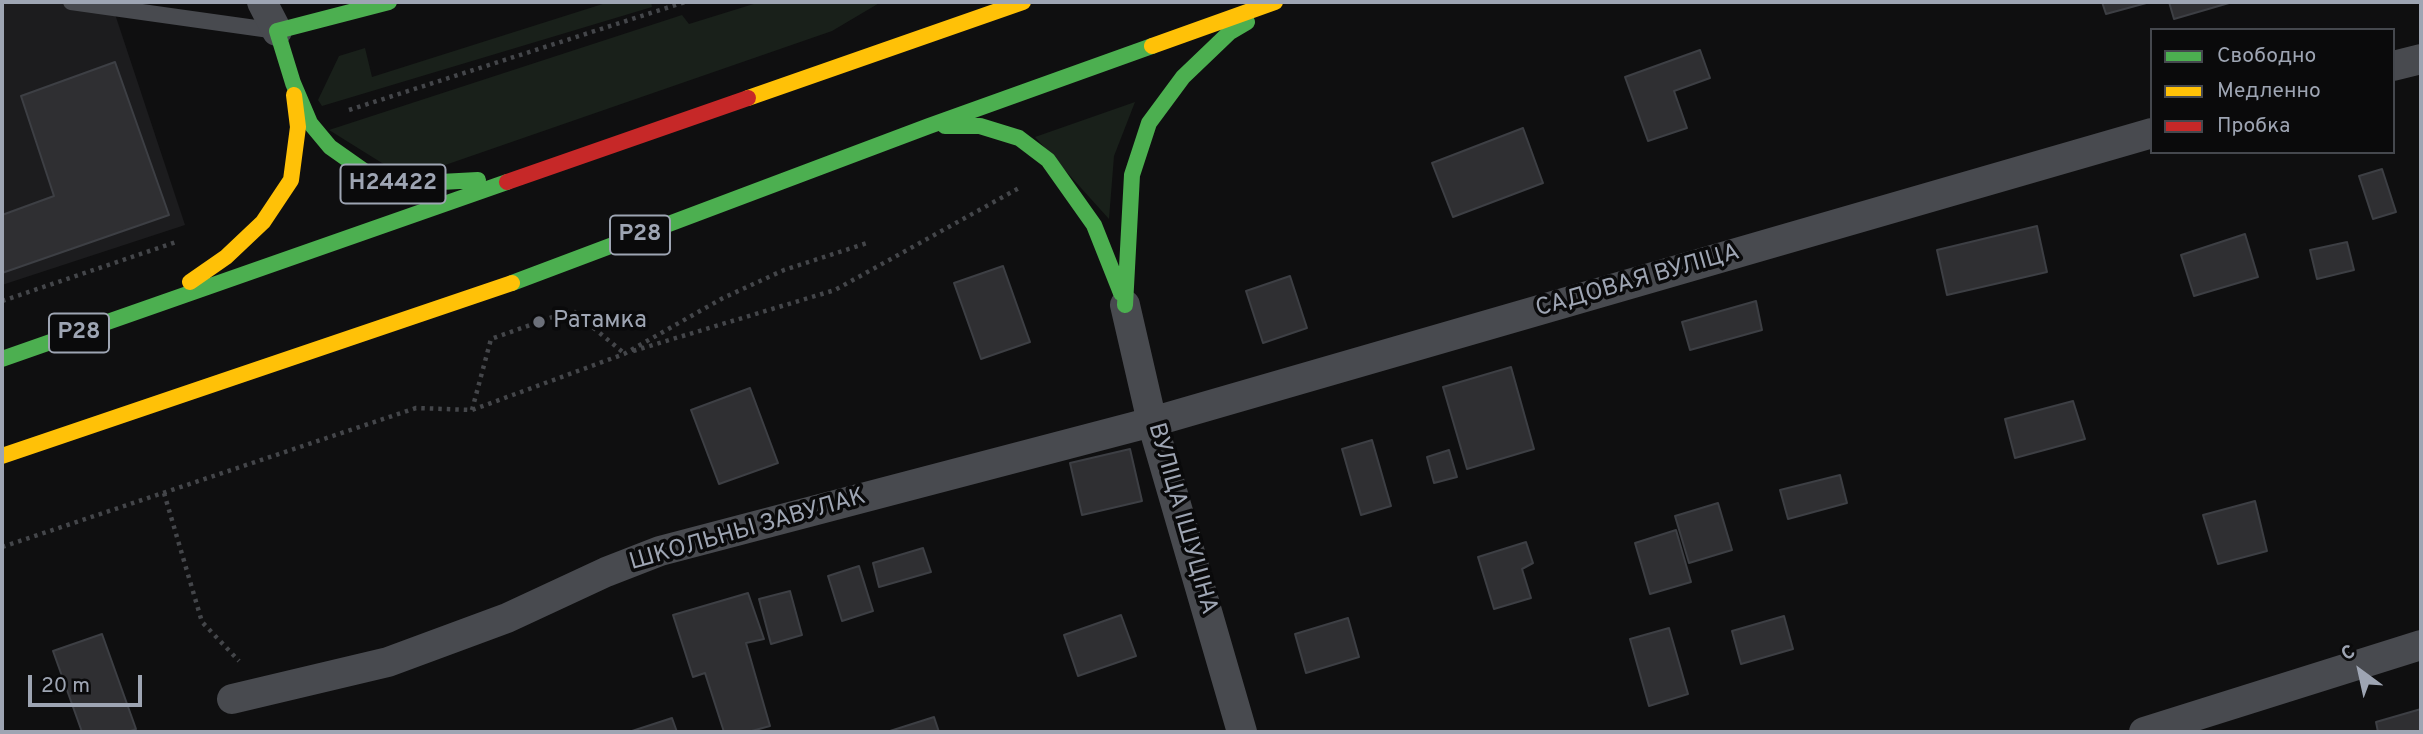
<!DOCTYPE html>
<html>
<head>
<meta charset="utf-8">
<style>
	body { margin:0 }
	#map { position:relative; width:2423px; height:734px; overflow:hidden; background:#0f0f10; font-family:Overpass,sans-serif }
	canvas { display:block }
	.frame { position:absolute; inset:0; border:4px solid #9ea5b3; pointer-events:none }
	.legend { position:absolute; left:2150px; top:28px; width:245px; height:126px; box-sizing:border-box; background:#0a0a0b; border:2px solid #45484e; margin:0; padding:9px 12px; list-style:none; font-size:21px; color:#9ea5b3 }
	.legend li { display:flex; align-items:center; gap:14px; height:35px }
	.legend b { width:35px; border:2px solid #45484e }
	.north { position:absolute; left:2325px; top:636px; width:70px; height:70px; -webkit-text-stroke:5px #0a0a0b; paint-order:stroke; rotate:327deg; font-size:19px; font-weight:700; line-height:28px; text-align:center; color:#9ea5b3 }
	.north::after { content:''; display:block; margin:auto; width:24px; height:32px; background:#9ea5b3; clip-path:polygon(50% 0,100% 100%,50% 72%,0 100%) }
	.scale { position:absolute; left:28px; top:675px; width:114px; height:32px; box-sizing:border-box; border:4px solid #9ea5b3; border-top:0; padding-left:9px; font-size:21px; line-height:24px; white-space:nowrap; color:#9ea5b3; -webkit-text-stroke:5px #0a0a0b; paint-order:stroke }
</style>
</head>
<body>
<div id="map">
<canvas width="2423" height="734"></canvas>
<div class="frame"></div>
<ul class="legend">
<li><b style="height:9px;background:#4caf50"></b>Свободно</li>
<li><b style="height:9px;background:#ffc107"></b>Медленно</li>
<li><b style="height:9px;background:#c62828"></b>Пробка</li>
</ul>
<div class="north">С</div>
<div class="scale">20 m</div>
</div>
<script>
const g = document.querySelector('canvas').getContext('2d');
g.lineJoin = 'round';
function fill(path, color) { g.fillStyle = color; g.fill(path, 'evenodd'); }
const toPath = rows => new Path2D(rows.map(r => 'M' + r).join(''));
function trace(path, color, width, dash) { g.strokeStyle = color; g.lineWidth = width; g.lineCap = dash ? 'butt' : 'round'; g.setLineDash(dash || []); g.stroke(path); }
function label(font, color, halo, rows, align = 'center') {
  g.font = font + ' Overpass,sans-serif'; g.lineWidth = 7; g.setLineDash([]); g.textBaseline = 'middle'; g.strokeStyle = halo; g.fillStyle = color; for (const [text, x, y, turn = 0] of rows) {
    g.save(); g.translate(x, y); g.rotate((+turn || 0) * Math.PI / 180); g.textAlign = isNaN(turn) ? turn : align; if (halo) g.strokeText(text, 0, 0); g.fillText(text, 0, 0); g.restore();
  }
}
fill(toPath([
	[2,2,111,2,185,225,2,285]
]), '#1c1c1e');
fill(toPath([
	[609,2,651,2,652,7,322,106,318,100,339,56,365,48,372,77],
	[760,2,881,2,832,31,425,172,398,173,329,130,682,15,689,24],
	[1135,102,1114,156,1109,219,1035,137]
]), '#19201a');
const building = toPath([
	[2102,2,2150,2,2106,14,2102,2],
	[2169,2,2229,2,2229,3,2174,19,2169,2],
	[1700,50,1710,78,1674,91,1687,128,1648,141,1625,77,1700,50],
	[115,62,169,215,2,273,2,215,54,196,21,96,115,62],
	[1523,128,1543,183,1453,217,1432,163,1523,128],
	[2382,169,2396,212,2373,219,2359,176,2382,169],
	[2037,226,2047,272,1947,295,1937,250,2037,226],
	[2245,234,2258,277,2194,296,2181,255,2245,234],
	[2347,242,2354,270,2317,279,2310,250,2347,242],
	[1003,266,1030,342,981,359,954,283,1003,266],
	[1290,276,1307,328,1263,343,1246,291,1290,276],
	[1756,301,1762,330,1690,350,1682,322,1756,301],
	[1511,367,1534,449,1467,469,1443,387,1511,367],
	[750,388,778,463,719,484,691,410,750,388],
	[2073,401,2085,439,2015,458,2005,419,2073,401],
	[1372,440,1391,506,1361,515,1342,449,1372,440],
	[1130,449,1142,501,1082,515,1070,463,1130,449],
	[1449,450,1457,477,1434,483,1427,457,1449,450],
	[1840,475,1847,503,1788,519,1780,490,1840,475],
	[2255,501,2267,551,2218,564,2203,515,2255,501],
	[1718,503,1732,550,1689,563,1675,516,1718,503],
	[1676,530,1691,582,1650,594,1635,543,1676,530],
	[1526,542,1533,563,1522,569,1531,598,1494,609,1478,557,1526,542],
	[923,548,931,572,879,587,873,563,923,548],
	[859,566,873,611,842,621,828,576,859,566],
	[790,591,802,635,771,644,759,599,790,591],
	[748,593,764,639,746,643,770,726,748,732,724,732,705,673,693,677,673,615,748,593],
	[1121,615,1136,656,1078,676,1064,635,1121,615],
	[1784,616,1793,649,1741,664,1732,631,1784,616],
	[1348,618,1359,657,1306,673,1295,634,1348,618],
	[1669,628,1688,694,1649,706,1630,639,1669,628],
	[102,634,136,729,128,732,82,732,53,651,102,634],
	[2421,709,2421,732,2378,732,2376,722,2421,709],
	[934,717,939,732,891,732,890,731,934,717],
	[672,718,677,732,629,732,672,718]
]);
fill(building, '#2f2f32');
trace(building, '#3d3f44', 2);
trace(toPath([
	[349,110,685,2],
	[2,301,176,242],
	[633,351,835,290,1019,188],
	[472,410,491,339,572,310,625,354],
	[164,493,202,622,239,661],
	[2,547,416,408,472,410,624,354,723,298,784,270,867,243]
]), '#44464a', 4.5, [3.5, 5]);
trace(toPath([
	[71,2,277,31]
]), '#484a4f', 16);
trace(toPath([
	[262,2,277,31],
	[2393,66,2421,59],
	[1125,305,1152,422,1242,732],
	[232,699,388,662,507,618,606,572,660,551,1152,422,2152,133],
	[2144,732,2421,645]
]), '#484a4f', 30);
trace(toPath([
	[293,83,277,31,389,2],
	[293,83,310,123,330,147,384,185,478,180],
	[945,126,980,126,1019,138,1048,160,1094,225,1121,293],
	[512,283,929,126,1152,46],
	[1125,305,1132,175,1149,123,1183,77,1230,32,1247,22],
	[2,359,507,182]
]), '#4caf50', 16);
trace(toPath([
	[1152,46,1275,2],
	[748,98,1023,2],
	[190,282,226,257,263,222,291,180,298,127,294,95],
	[2,456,512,283]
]), '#ffc107', 16);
trace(toPath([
	[507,182,748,98]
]), '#c62828', 16);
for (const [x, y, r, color] of [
	[539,322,7,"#6c707a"]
]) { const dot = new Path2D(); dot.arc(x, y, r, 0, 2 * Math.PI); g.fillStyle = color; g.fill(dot); trace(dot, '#0a0a0b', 2.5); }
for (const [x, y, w] of [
	[393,184,105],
	[640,235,60],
	[79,333,60]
]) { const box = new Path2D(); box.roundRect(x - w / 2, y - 19.5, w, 39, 5); g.fillStyle = '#0a0a0b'; g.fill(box); trace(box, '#9ea5b3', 2); }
label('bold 23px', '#9ea5b3', null, [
	["Н24422",393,184],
	["Р28",640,235],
	["Р28",79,333]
]);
label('24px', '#9ea5b3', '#0a0a0b', [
	["САДОВАЯ ВУЛІЦА",1638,282,-16],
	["ВУЛІЦА ІШУЦІНА",1181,519,74],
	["ШКОЛЬНЫ ЗАВУЛАК",748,531,-16]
]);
label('24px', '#9ea5b3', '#0a0a0b', [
	["Ратамка",553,322]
], 'left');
</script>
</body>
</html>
